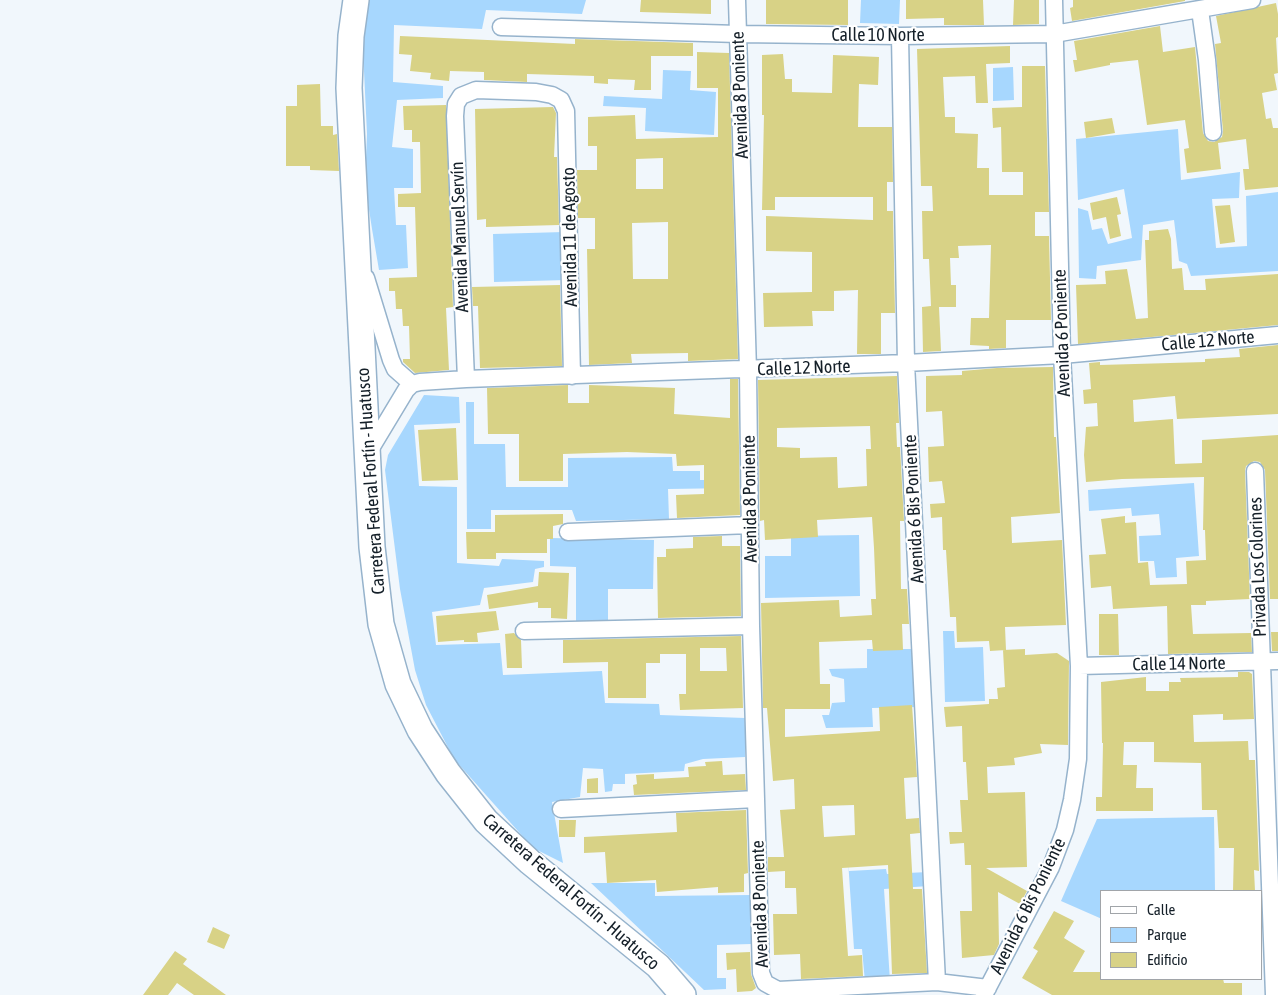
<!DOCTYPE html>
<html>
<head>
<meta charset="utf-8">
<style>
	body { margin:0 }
	#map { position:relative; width:1278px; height:995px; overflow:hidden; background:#f1f7fc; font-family:"Asap Condensed",sans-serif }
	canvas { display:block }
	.legend { position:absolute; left:1100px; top:890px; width:162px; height:90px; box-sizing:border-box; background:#fff; border:1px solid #a1a5a9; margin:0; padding:6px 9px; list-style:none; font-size:15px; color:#141f28 }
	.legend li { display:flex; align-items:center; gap:10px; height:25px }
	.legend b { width:25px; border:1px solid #a1a5a9 }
</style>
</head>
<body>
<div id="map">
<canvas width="1278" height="995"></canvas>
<ul class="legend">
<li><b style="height:6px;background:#fff"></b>Calle</li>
<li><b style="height:14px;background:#a7d7fe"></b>Parque</li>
<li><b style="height:14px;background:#d8d286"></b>Edificio</li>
</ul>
</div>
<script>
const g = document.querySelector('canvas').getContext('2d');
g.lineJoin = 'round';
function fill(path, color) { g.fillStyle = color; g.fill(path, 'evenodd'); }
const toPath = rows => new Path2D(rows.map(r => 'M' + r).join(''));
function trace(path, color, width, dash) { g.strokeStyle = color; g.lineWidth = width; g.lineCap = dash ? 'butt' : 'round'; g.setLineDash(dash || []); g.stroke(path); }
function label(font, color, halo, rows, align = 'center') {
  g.font = font + ' "Asap Condensed",sans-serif'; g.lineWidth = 4.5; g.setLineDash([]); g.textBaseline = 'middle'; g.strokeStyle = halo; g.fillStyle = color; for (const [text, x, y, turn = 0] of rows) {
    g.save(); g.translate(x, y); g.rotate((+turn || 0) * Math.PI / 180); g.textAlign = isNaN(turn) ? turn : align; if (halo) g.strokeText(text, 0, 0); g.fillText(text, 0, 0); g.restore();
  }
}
fill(toPath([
	[365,0,586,0,582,14,486,10,482,29,394,25,393,82,443,86,443,98,397,100,392,147,413,149,413,188,394,188,396,225,406,225,408,268,379,270,372,229,365,183,367,134,363,50],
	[861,0,900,0,899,24,860,23],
	[1013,67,1014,100,993,101,993,68],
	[663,70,691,71,690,90,716,92,714,135,645,131,646,108,603,106,604,96,662,99],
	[1178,129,1181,180,1240,172,1239,198,1212,199,1216,248,1247,246,1246,196,1278,192,1278,271,1191,276,1187,264,1179,261,1174,220,1143,225,1141,260,1097,266,1096,279,1079,278,1078,208,1088,211,1092,230,1102,228,1108,244,1132,238,1124,189,1078,200,1076,139],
	[564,232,566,280,494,282,493,234],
	[424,395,459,397,460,423,414,425,419,486,457,487,457,563,499,566,502,559,544,561,544,567,535,569,533,582,484,588,480,605,432,612,436,645,500,643,503,675,602,671,605,703,659,704,660,715,745,718,745,757,703,759,685,764,684,771,625,774,625,784,613,784,612,791,605,792,603,769,583,768,580,797,552,802,563,863,533,848,454,759,426,705,415,670,400,589,385,470,388,455],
	[466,402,474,402,474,444,505,444,506,487,568,487,568,458,672,457,673,471,700,471,700,480,736,480,734,488,668,489,669,519,576,521,572,510,491,510,491,529,467,529],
	[1194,483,1199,556,1176,558,1177,577,1156,578,1154,561,1140,561,1139,536,1161,535,1159,514,1132,516,1131,508,1089,511,1088,490],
	[859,535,860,596,765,598,765,556,791,556,791,536],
	[550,538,654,540,653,589,608,589,608,621,576,621,576,567,550,566],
	[943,631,954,631,955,648,983,647,985,701,945,702],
	[867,649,917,649,918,707,872,708,873,727,826,728,822,715,829,715,832,703,845,702,844,679,832,676,829,669,867,668],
	[1214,817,1215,891,1102,891,1102,919,1061,901,1097,819],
	[848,860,849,871,886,869,887,874,928,872,929,886,884,889,890,981,865,982,862,949,854,949],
	[591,883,655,883,655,896,751,895,751,944,717,945,717,978,726,978,726,989,704,990]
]), '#a7d7fe');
fill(toPath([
	[641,0,711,0,711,14,640,12],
	[766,0,848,0,848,25,766,24],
	[906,0,983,0,984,25,944,25,944,18,906,19],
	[1014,0,1039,0,1039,24,1013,25],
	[1073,0,1185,0,1185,1,1072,21,1070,8,1073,7],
	[1276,3,1278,14,1278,37,1276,38,1278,73,1274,74,1277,90,1262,93,1266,119,1271,118,1273,128,1278,128,1278,187,1245,190,1243,169,1249,169,1246,139,1218,143,1221,169,1187,173,1184,149,1189,148,1185,120,1147,125,1138,60,1110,63,1110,65,1075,72,1073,60,1077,60,1074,41,1160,26,1163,52,1195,47,1203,133,1208,141,1214,142,1222,137,1223,131,1215,44,1221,43,1216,16],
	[400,36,575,44,575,39,693,43,693,56,651,56,651,90,634,90,635,80,608,79,608,84,594,83,594,76,527,74,527,82,484,80,484,72,450,71,449,81,430,79,431,73,410,71,412,55,399,54],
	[1010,46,1010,63,986,64,988,103,976,103,975,76,943,77,945,117,955,117,955,133,978,134,977,168,989,168,989,195,1023,195,1023,172,1002,172,1001,127,993,128,992,108,1022,107,1022,66,1045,66,1049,212,1035,212,1035,236,1049,236,1051,320,1006,320,1006,348,989,349,989,346,970,345,971,318,989,318,991,245,958,246,959,258,950,258,951,285,956,285,956,307,939,307,941,351,923,352,922,307,931,306,929,259,923,259,922,211,933,211,932,186,921,186,917,49],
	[697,52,729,53,738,359,688,361,688,353,631,354,632,363,589,365,587,249,595,249,595,218,578,218,577,170,597,170,597,146,588,146,588,117,635,115,636,139,718,137,718,88,697,88],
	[663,158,663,189,636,189,636,159],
	[668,222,668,279,633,279,632,223],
	[783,54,785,79,792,79,792,92,832,93,833,55,879,57,878,85,859,84,858,127,892,127,893,182,887,182,887,211,893,211,895,313,881,313,881,354,857,354,858,290,834,291,834,311,812,311,813,326,764,327,763,293,812,292,812,252,766,251,766,216,873,220,873,197,775,197,775,210,762,210,764,115,762,115,762,55],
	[320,84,321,126,333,126,333,135,337,134,339,171,310,170,310,166,286,166,286,106,297,106,297,85],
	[446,105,453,307,446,308,449,370,415,373,403,362,403,359,410,359,409,326,403,326,402,309,396,309,395,291,389,291,389,278,417,277,415,207,398,207,398,194,421,193,420,142,412,142,412,130,404,130,403,106],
	[553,107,556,113,554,157,557,157,559,225,486,227,486,219,477,220,475,109],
	[1112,118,1115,133,1086,138,1084,122],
	[1117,197,1121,214,1117,215,1121,236,1110,239,1106,217,1093,220,1090,203],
	[1230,205,1235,242,1220,244,1215,206],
	[1168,229,1171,239,1172,269,1182,268,1184,290,1206,290,1205,279,1278,274,1278,325,1078,344,1076,285,1106,284,1105,271,1127,269,1136,319,1148,318,1145,240,1149,240,1149,231],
	[560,285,562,366,480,368,478,306,473,306,472,287],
	[1278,345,1278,414,1177,419,1175,396,1133,400,1134,422,1173,419,1175,464,1202,463,1202,440,1278,435,1278,599,1270,599,1265,470,1260,462,1254,461,1246,466,1245,471,1250,599,1206,601,1206,605,1191,605,1193,634,1251,633,1252,652,1168,654,1167,606,1113,609,1111,586,1091,588,1089,555,1106,554,1101,519,1125,516,1125,523,1136,522,1138,563,1148,562,1150,585,1187,584,1186,561,1206,560,1205,530,1203,530,1204,477,1122,479,1086,482,1084,455,1086,427,1098,426,1097,403,1084,404,1083,390,1091,389,1089,363,1100,362,1100,365,1205,362,1205,359,1240,357,1239,349],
	[1053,367,1054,437,1056,437,1060,513,1011,517,1012,543,1062,540,1066,625,1005,627,1006,650,990,651,989,641,957,642,956,617,950,617,946,550,943,550,942,517,931,518,930,504,945,503,942,481,929,482,928,447,944,446,942,411,926,412,926,376,962,375,962,371,997,368],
	[897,376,899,423,896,423,897,447,900,447,904,521,900,521,901,589,907,589,909,624,902,624,903,650,873,651,872,640,819,642,820,684,830,684,830,709,785,709,785,737,880,731,879,707,912,705,917,777,904,778,906,819,919,818,920,833,910,834,913,889,922,889,927,973,892,974,888,865,842,868,848,956,862,955,863,976,801,979,800,954,774,955,773,914,797,914,796,888,785,888,785,871,768,872,768,857,784,857,780,810,795,809,794,779,773,781,767,708,763,708,761,603,839,600,840,617,872,615,871,599,876,599,874,548,872,517,817,520,818,537,765,540,764,520,760,521,758,380],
	[870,426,871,449,866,449,867,486,838,488,837,457,800,458,800,448,777,447,777,428],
	[854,805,855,835,824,837,822,806],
	[730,379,738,379,740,515,677,518,676,495,704,494,704,465,677,466,676,454,627,452,563,454,563,481,519,481,519,434,488,434,487,388,568,385,568,403,589,403,589,385,675,388,674,414,730,418],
	[456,428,458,480,422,481,418,430],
	[563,514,563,524,553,526,553,539,547,539,547,553,496,553,496,559,467,559,466,532,495,532,495,515],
	[722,536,722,546,740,546,741,616,658,618,657,557,666,557,666,549,693,548,693,537],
	[539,572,569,573,567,619,551,618,551,608,538,608,538,602,489,609,487,595,538,586],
	[496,611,499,630,477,633,478,642,464,642,464,640,438,642,436,616],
	[1099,614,1118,614,1119,655,1099,655],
	[1271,632,1278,632,1278,651,1272,651],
	[514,633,521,640,522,668,507,668,505,634],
	[741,636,743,708,680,710,679,694,686,694,686,654,660,654,660,663,646,663,646,698,608,698,608,662,563,663,563,640],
	[700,648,726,648,727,671,700,671],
	[1025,649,1025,655,1057,653,1069,661,1068,745,1040,744,1042,753,1014,758,1015,765,987,767,988,793,1025,792,1027,867,986,868,1027,891,1020,904,998,892,999,944,994,955,962,958,960,911,972,911,971,865,965,865,964,843,950,844,949,832,962,832,960,800,968,800,966,762,963,762,962,726,946,727,944,707,989,704,989,699,998,699,997,688,1005,687,1003,650],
	[1238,672,1249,672,1252,674,1254,719,1223,720,1223,714,1193,715,1194,742,1248,741,1249,760,1255,760,1259,871,1254,870,1255,891,1233,891,1234,848,1219,848,1217,810,1202,810,1201,763,1154,762,1154,742,1124,742,1123,765,1137,765,1136,788,1153,788,1153,811,1096,811,1096,797,1102,797,1103,743,1102,743,1101,682,1146,677,1146,691,1169,691,1169,682,1181,682,1180,678,1238,677],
	[722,761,723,775,745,774,746,790,634,795,633,785,637,784,636,775,654,774,654,779,689,777,688,767,706,766,705,762],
	[598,778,598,793,587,793,587,779],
	[746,810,748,873,744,874,744,892,718,893,718,887,657,892,656,880,607,883,605,852,584,853,584,837,677,832,676,813],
	[559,820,576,820,575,837,559,837],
	[1054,911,1074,921,1064,938,1085,951,1073,972,1102,972,1102,979,1223,979,1224,983,1242,983,1242,995,1052,995,1022,978,1038,951,1033,948],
	[213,927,230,935,224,949,207,942],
	[175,951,187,959,183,964,226,995,194,995,177,983,168,995,143,995],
	[750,952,751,974,756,988,752,991,737,992,736,969,727,970,726,953]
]), '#d8d286');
const minor = toPath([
	[737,0,748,370,751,626,761,973,765,983,778,990,937,982,988,988],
	[1200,10,1207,60,1213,132],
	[501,27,738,34,900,36,1054,34,1252,0],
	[900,36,906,363,937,982],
	[366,278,391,360,395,369,412,384],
	[466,379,455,116,456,104,461,96,476,90,536,92,552,95,561,100,566,111,572,376],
	[368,453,406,390,412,384,420,382,466,379,906,363,1062,355,1278,335],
	[1255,471,1274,995],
	[568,532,750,525],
	[524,631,751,626],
	[1079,666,1278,661],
	[561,809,756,799],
	[984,995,1051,867,1065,830,1072,800,1078,759,1079,666,1062,355,1054,0]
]);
const primary = toPath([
	[356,0,351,36,349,88,372,547,381,624,398,684,420,730,448,773,486,821,530,862,658,966,683,995]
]);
trace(minor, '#96b3cc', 19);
trace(primary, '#96b3cc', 28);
trace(minor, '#fff', 16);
trace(primary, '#fff', 25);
label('18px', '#141f28', '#fff', [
	["Calle 10 Norte",878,35],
	["Avenida 8 Poniente",740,95,-92],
	["Avenida Manuel Servín",460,237,-92],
	["Avenida 11 de Agosto",570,237,-91],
	["Avenida 6 Poniente",1062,333,-92],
	["Calle 12 Norte",1208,341,-5],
	["Calle 12 Norte",804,368,-2],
	["Carretera Federal Fortín - Huatusco",371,481,-94],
	["Avenida 8 Poniente",750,499,-91],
	["Avenida 6 Bis Poniente",914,509,-93],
	["Privada Los Colorines",1258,567,-92],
	["Calle 14 Norte",1179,664,-1],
	["Carretera Federal Fortín - Huatusco",571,892,41],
	["Avenida 8 Poniente",760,904,-92],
	["Avenida 6 Bis Poniente",1028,906,-64]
]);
</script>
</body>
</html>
